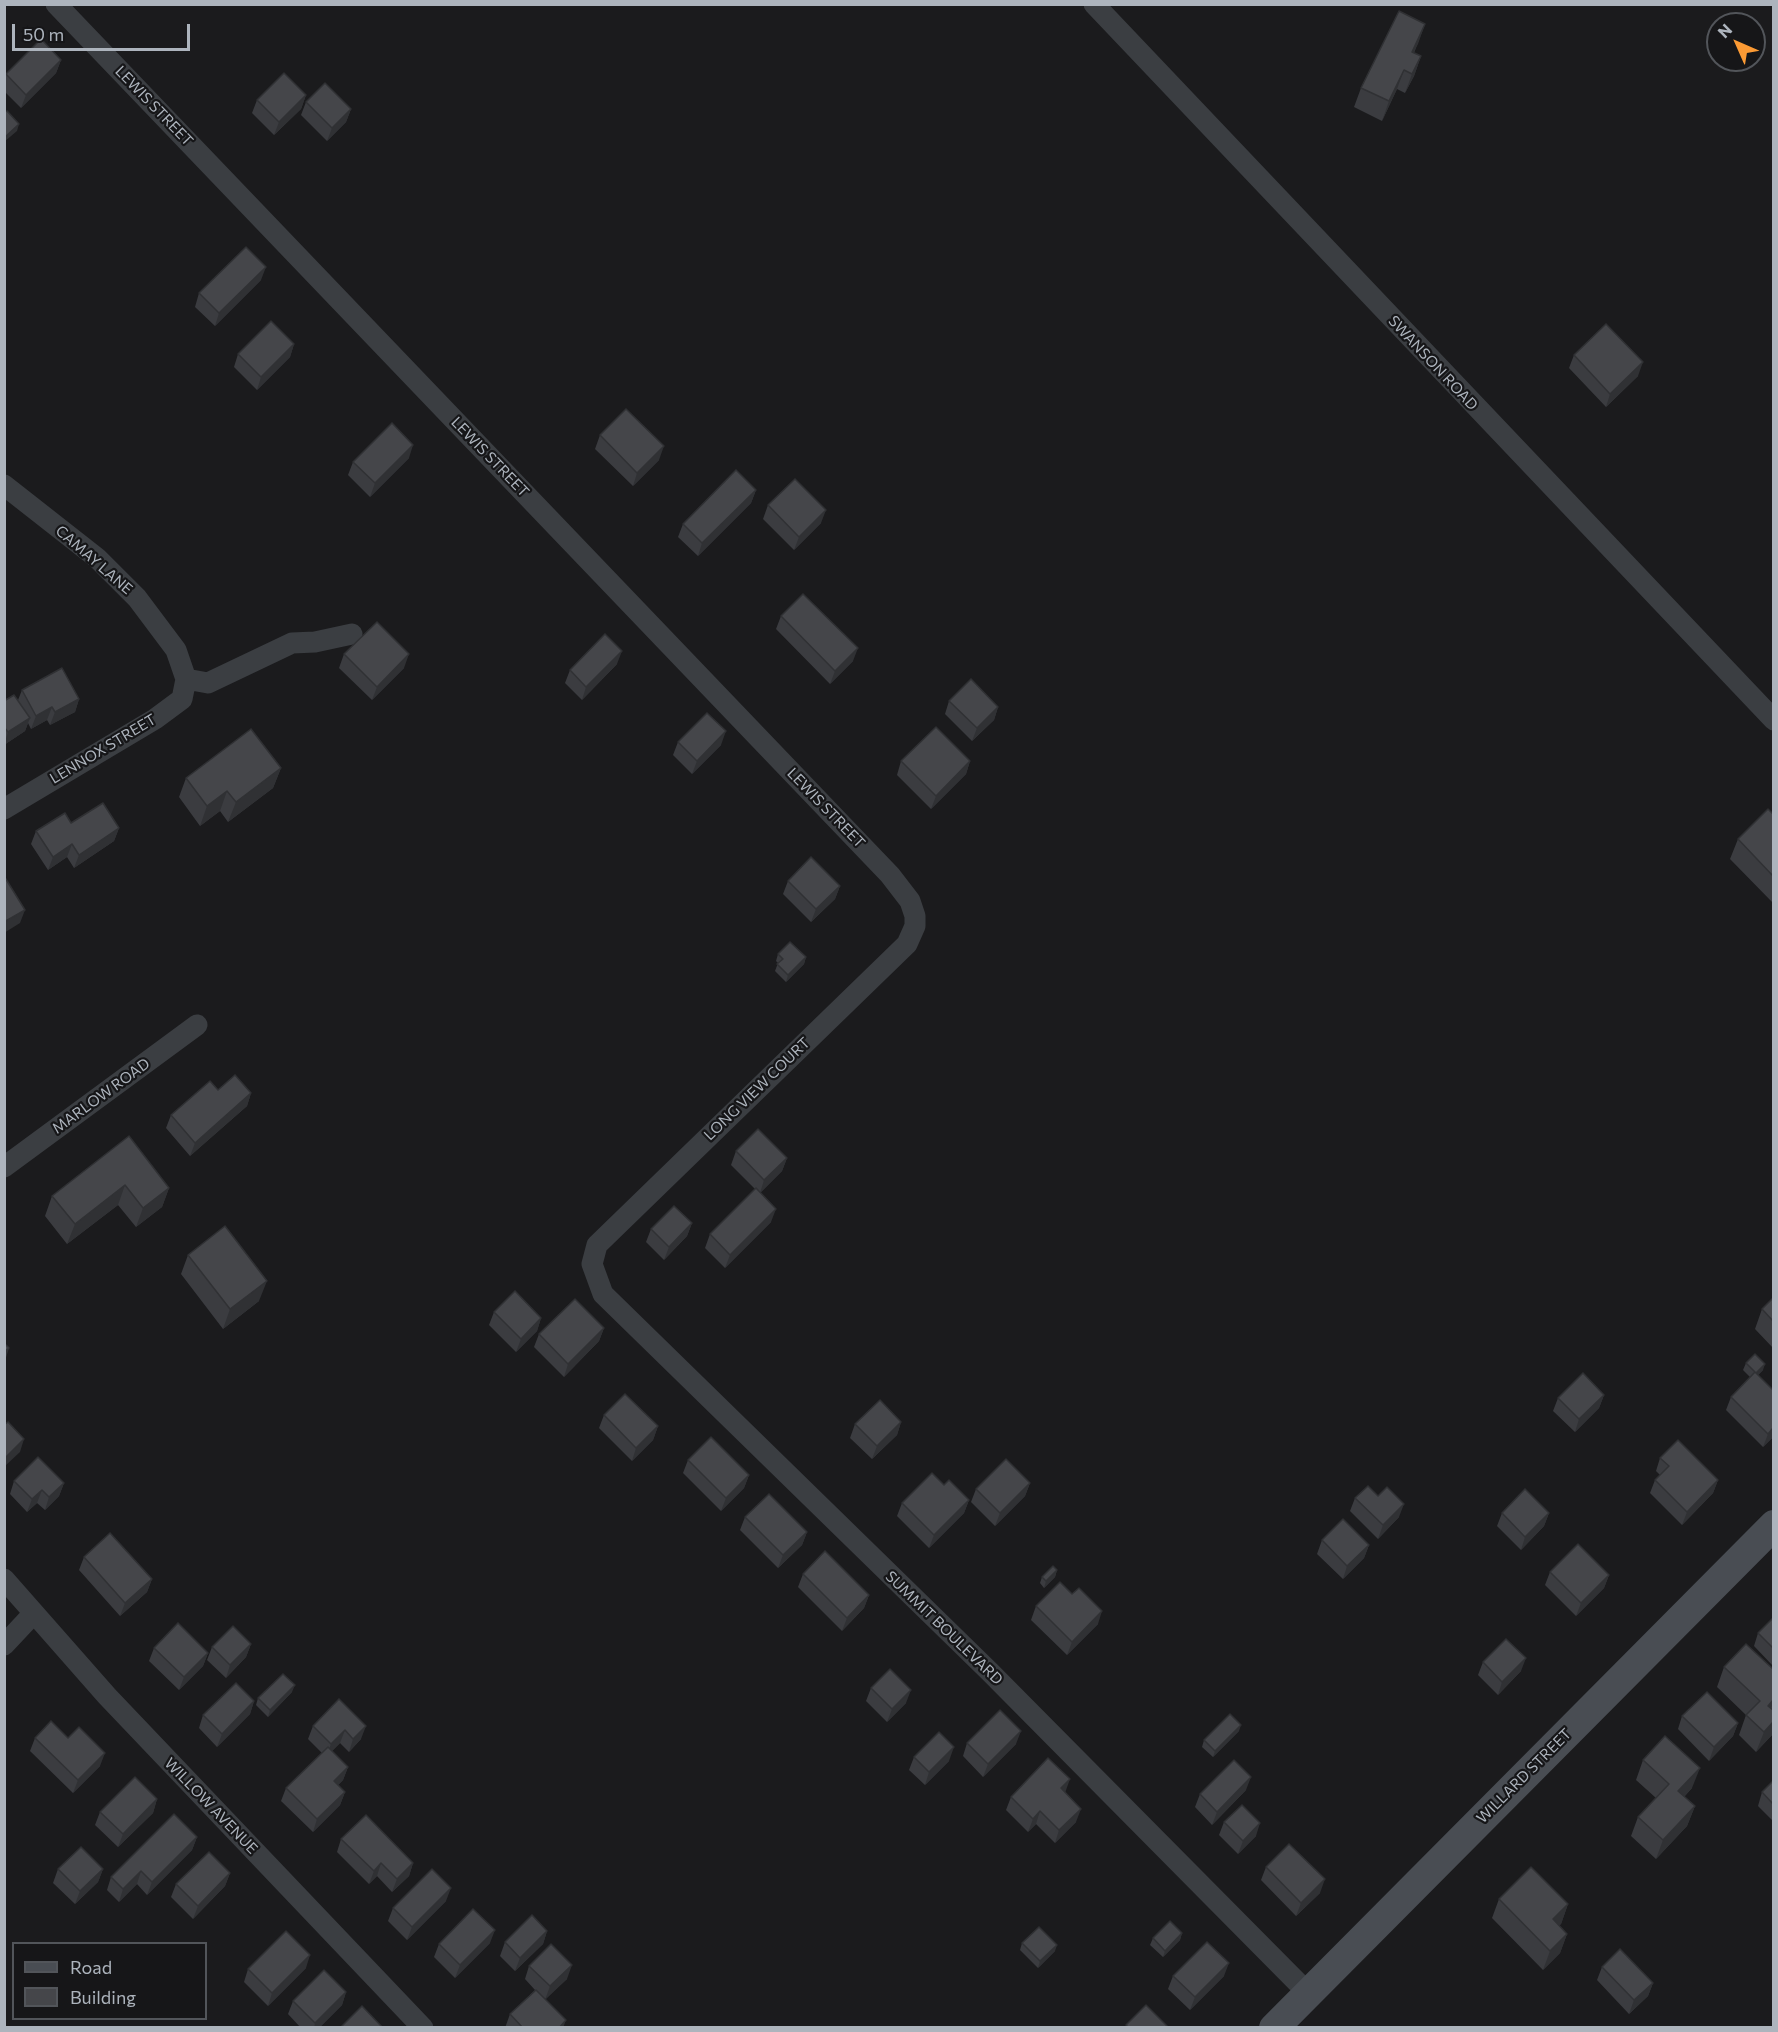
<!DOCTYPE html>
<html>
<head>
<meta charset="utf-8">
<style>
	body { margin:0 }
	#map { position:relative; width:1778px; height:2032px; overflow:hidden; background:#1b1b1d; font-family:Commissioner,sans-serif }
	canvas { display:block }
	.frame { position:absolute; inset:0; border:6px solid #adb4bd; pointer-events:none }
	.legend { position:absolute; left:12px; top:1942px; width:195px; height:78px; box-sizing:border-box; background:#161618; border:2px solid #52555a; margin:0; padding:8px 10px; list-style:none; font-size:18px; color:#adb4bd }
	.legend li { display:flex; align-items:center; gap:12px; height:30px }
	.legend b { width:30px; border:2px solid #52555a }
	.north { position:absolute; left:1706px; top:12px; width:60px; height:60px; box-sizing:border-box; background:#161618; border:2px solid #52555a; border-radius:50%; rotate:315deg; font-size:16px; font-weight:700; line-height:24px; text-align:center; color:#adb4bd }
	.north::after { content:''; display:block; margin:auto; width:21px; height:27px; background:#fb9a34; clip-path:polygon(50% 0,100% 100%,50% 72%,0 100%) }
	.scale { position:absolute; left:12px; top:24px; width:178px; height:27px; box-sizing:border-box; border:3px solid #adb4bd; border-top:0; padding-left:8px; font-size:18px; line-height:21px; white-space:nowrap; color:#adb4bd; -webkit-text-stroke:4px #161618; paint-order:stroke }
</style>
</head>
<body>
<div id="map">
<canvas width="1778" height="2032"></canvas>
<div class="frame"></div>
<ul class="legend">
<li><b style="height:8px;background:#494d53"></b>Road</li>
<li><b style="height:16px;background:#45464a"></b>Building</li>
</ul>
<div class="north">N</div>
<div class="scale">50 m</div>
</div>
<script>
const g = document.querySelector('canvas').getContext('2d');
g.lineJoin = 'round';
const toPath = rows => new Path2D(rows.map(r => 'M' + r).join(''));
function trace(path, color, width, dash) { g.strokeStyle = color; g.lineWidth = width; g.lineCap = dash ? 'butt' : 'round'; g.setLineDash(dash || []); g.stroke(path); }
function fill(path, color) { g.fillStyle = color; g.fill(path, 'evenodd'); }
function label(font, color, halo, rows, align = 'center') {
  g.font = font + ' Commissioner,sans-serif'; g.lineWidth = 4.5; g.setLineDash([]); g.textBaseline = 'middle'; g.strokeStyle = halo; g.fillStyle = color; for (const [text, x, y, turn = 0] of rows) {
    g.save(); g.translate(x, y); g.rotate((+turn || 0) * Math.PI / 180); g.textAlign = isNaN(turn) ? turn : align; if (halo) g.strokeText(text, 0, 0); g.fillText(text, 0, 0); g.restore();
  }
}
trace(toPath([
	[56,4,890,875,910,901,915,916,915,926,907,944,597,1245,592,1264,603,1294,990,1672,1308,1993],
	[1094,4,1774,720],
	[4,485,97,558,137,598,176,650,186,679,182,699,155,719,4,809],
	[186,679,208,683,292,643,315,642,352,634],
	[4,1167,197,1025],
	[4,1579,107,1696,423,2028],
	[4,1645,34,1613]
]), '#3b3e42', 21);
trace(toPath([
	[1274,2028,1774,1525]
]), '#494d53', 30);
fill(toPath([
	[1425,24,1414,53,1421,56,1414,76,1405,93,1397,89,1382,121,1354,107,1361,88],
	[61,60,56,73,21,108,4,91,4,78,6,74],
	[306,95,301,109,274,135,252,113,257,100],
	[306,102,351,109,346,122,327,141,301,115],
	[261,280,215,326,195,307,199,293],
	[294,344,290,357,257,390,234,367,238,354],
	[1574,355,1638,376,1606,407,1569,368],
	[600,435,659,460,633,486,595,449],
	[409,458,370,497,348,475,353,462],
	[756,490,751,503,698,556,678,537,683,524],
	[768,505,821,523,794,550,763,519],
	[781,616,853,661,830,684,776,629],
	[344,654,404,668,372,700,339,668],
	[617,664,582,700,565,683,570,670],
	[22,690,79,699,75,712,50,725,47,720,31,729,28,723,25,731,4,745,4,701,18,700],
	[949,701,998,707,994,720,972,741,945,714],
	[678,742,721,745,692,774,673,755],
	[901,761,970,761,966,774,931,809,897,775],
	[281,768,273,788,228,822,220,811,200,826,179,797,186,778],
	[1773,814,1773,903,1730,859,1738,839],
	[71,823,119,828,114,841,74,868,67,857,48,870,31,844,36,831],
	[788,881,840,886,835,899,811,922,783,894],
	[778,954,806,957,804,964,786,982,775,971,778,963,776,961],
	[218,1090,251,1093,247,1106,190,1156,166,1128,171,1115],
	[129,1136,169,1188,162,1207,136,1227,118,1205,67,1244,45,1216,52,1196],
	[736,1151,787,1158,782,1171,760,1193,771,1222,725,1268,705,1248,710,1234,755,1189,731,1165],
	[692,1223,687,1236,664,1260,646,1242,651,1229],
	[188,1255,259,1301,223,1329,181,1274],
	[1773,1298,1773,1348,1755,1329,1762,1309],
	[494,1312,541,1318,537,1331,516,1352,489,1325],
	[604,1328,599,1341,564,1377,534,1347,539,1334],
	[1746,1363,1763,1370,1758,1375,1773,1437,1763,1447,1726,1410,1731,1397,1750,1377,1743,1370],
	[1604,1395,1599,1408,1575,1432,1553,1411,1558,1398],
	[604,1415,658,1426,653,1440,632,1461,599,1428],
	[901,1422,897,1435,872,1459,850,1438,855,1424],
	[1660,1458,1718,1480,1713,1493,1682,1525,1650,1493,1655,1480,1660,1475,1656,1471],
	[688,1460,749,1475,744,1488,721,1511,683,1473],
	[14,1481,64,1483,59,1496,45,1510,37,1503,27,1512,10,1494],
	[1030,1483,1025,1496,995,1526,971,1502,976,1489],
	[944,1485,969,1500,964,1513,929,1548,897,1516,902,1503],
	[1355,1498,1399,1517,1378,1539,1350,1511],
	[1502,1513,1549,1513,1544,1526,1521,1550,1497,1526],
	[745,1517,807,1532,802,1545,778,1568,740,1530],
	[1322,1540,1369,1545,1364,1558,1343,1579,1317,1554],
	[84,1557,152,1579,147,1592,120,1616,79,1570],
	[1057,1570,1055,1577,1044,1588,1040,1583,1042,1577],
	[1550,1572,1609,1575,1604,1588,1576,1616,1545,1585],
	[803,1574,869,1595,864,1608,842,1631,798,1587],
	[1072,1594,1098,1624,1067,1655,1031,1620,1036,1606],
	[1773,1618,1773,1666,1754,1646,1758,1633],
	[251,1644,246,1657,226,1678,207,1660,212,1647],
	[154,1648,208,1653,203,1666,179,1690,149,1661],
	[1483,1662,1521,1671,1498,1695,1478,1675],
	[1724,1667,1773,1669,1773,1732,1772,1735,1756,1752,1739,1735,1746,1715,1717,1687],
	[871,1688,906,1703,887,1722,866,1701],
	[292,1692,268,1717,256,1705,258,1698],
	[339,1699,361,1739,349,1752,340,1743,332,1751,348,1767,343,1780,338,1785,345,1792,340,1805,313,1832,281,1801,286,1788,322,1753,308,1739,313,1726],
	[254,1701,250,1714,217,1747,199,1728,203,1715],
	[1682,1716,1738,1723,1733,1736,1709,1761,1678,1729],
	[1239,1731,1213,1757,1202,1747,1204,1740],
	[35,1738,68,1738,100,1766,73,1793,30,1751],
	[967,1743,1016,1744,983,1777,963,1756],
	[914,1757,949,1761,925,1785,909,1770],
	[1643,1760,1692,1788,1684,1797,1695,1806,1687,1826,1656,1859,1631,1836,1638,1817,1656,1798,1636,1780],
	[1773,1781,1773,1821,1758,1806,1762,1792],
	[1246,1790,1212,1825,1195,1807,1200,1794],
	[1065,1793,1076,1822,1055,1843,1036,1824,1028,1832,1006,1810,1011,1797],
	[157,1799,153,1813,118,1847,95,1825,100,1812],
	[1224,1822,1256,1836,1238,1854,1219,1835],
	[197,1837,192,1850,147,1895,137,1884,119,1902,107,1890,111,1877],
	[341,1839,413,1863,409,1876,392,1892,377,1876,369,1884,337,1852],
	[1266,1867,1320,1893,1296,1916,1261,1880],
	[58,1869,103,1869,98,1882,75,1904,53,1883],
	[230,1873,225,1886,193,1919,171,1897,176,1884],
	[1499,1899,1568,1904,1561,1924,1559,1925,1567,1934,1560,1953,1543,1970,1492,1918],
	[446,1901,407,1940,388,1921,393,1908],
	[547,1931,543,1944,515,1971,500,1956,505,1942],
	[1182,1933,1180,1940,1163,1957,1150,1945,1153,1938],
	[490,1943,455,1978,434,1957,439,1944],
	[1022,1943,1055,1951,1038,1968,1020,1950],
	[529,1966,567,1979,545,1999,563,2028,505,2028,510,2014,535,1990,525,1979],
	[1602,1967,1653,1983,1648,1996,1629,2014,1597,1980],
	[306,1968,268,2006,244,1982,248,1969],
	[1173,1976,1224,1976,1190,2010,1168,1989],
	[346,1992,342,2005,319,2028,301,2028,288,2014,293,2001]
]), '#3b3c40');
fill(toPath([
	[1425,24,1418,44,1404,71,1412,52],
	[1421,56,1414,76,1405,93,1412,74],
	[61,60,56,73,21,108,26,95],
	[1404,70,1397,89,1382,121,1389,101],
	[306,95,301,109,274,135,279,122],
	[351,109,346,122,327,141,332,128],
	[19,124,17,131,4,142,4,138],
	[266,267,261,280,215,326,219,313],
	[294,344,290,357,257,390,261,377],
	[1643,362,1638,376,1606,407,1610,394],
	[413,445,409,458,370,497,375,483],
	[664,446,659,460,633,486,637,473],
	[756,490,751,503,698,556,702,543],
	[826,510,821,523,794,550,799,537],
	[858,648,853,661,830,684,835,671],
	[622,651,617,664,582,700,586,687],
	[409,654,404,668,372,700,377,687],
	[79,699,75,712,50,725,55,712],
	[52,707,47,720,31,729,36,716],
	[998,707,994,720,972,741,977,728],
	[30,718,25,731,4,745,8,732],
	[726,731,721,745,692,774,697,761],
	[970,761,966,774,931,809,936,796],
	[281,768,273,788,228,822,236,802],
	[227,791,220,811,200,826,207,806],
	[119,828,114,841,74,868,79,855],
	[72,844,67,857,48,870,53,857],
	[840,886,835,899,811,922,816,909],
	[25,910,20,923,4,933,4,922],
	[806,957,804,964,786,982,788,975],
	[251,1093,247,1106,190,1156,195,1143],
	[787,1158,782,1171,760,1193,764,1180],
	[125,1185,118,1205,67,1244,75,1224],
	[169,1188,162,1207,136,1227,143,1208],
	[776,1209,771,1222,725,1268,730,1255],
	[692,1223,687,1236,664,1260,669,1247],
	[267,1281,259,1301,223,1329,230,1309],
	[541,1318,537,1331,516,1352,521,1339],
	[604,1328,599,1341,564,1377,568,1364],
	[9,1348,5,1361,4,1361,4,1352],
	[1765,1364,1763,1370,1753,1380,1756,1373],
	[1604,1395,1599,1408,1575,1432,1579,1419],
	[901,1422,897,1435,872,1459,877,1446],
	[658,1426,653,1440,632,1461,636,1448],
	[1773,1428,1773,1437,1763,1447,1768,1434],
	[24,1439,20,1452,4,1467,4,1459],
	[749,1475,744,1488,721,1511,726,1498],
	[1718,1480,1713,1493,1682,1525,1687,1512],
	[64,1483,59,1496,45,1510,49,1497],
	[1030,1483,1025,1496,995,1526,1000,1513],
	[42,1490,37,1503,27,1512,32,1499],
	[969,1500,964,1513,929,1548,934,1535],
	[1404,1504,1399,1517,1378,1539,1383,1525],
	[1549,1513,1544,1526,1521,1550,1525,1537],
	[807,1532,802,1545,778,1568,783,1555],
	[1369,1545,1364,1558,1343,1579,1347,1566],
	[1057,1570,1055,1577,1044,1588,1046,1581],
	[1609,1575,1604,1588,1576,1616,1581,1603],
	[152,1579,147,1592,120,1616,125,1603],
	[869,1595,864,1608,842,1631,847,1618],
	[1102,1611,1098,1624,1067,1655,1072,1642],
	[251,1644,246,1657,226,1678,230,1665],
	[208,1653,203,1666,179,1690,184,1677],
	[1526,1658,1521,1671,1498,1695,1502,1682],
	[295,1685,292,1692,268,1717,270,1710],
	[911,1690,906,1703,887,1722,892,1709],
	[1773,1700,1773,1703,1768,1718,1768,1706],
	[254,1701,250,1714,217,1747,222,1734],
	[1773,1722,1773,1732,1772,1735,1756,1752,1764,1732],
	[1738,1723,1733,1736,1709,1761,1714,1747],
	[1241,1725,1239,1731,1213,1757,1215,1751],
	[366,1726,361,1739,349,1752,353,1739],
	[345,1730,340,1743,326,1757,331,1744],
	[1021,1731,1016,1744,983,1777,988,1764],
	[954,1747,949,1761,925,1785,929,1772],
	[105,1753,100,1766,73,1793,78,1780],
	[348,1767,343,1780,329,1794,334,1781],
	[1700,1768,1692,1788,1671,1811,1678,1791],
	[1251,1777,1246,1790,1212,1825,1217,1812],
	[1070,1779,1065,1793,1061,1788],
	[345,1792,340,1805,313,1832,317,1819],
	[157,1799,153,1813,118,1847,123,1834],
	[1695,1806,1687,1826,1656,1859,1663,1840],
	[1081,1809,1076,1822,1055,1843,1059,1830],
	[1040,1811,1036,1824,1028,1832,1033,1819],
	[1260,1823,1256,1836,1238,1854,1243,1841],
	[197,1837,192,1850,147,1895,152,1882],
	[381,1863,377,1876,369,1884,374,1871],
	[413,1863,409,1876,392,1892,397,1879],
	[103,1869,98,1882,75,1904,80,1891],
	[141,1871,137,1884,119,1902,123,1889],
	[230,1873,225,1886,193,1919,198,1906],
	[1325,1879,1320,1893,1296,1916,1301,1903],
	[451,1888,446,1901,407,1940,412,1927],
	[1568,1904,1561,1924,1546,1939,1553,1919],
	[495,1930,490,1943,455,1978,460,1965],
	[547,1931,543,1944,515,1971,520,1958],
	[1182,1933,1180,1940,1163,1957,1165,1951],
	[1567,1934,1560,1953,1543,1970,1550,1951],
	[1057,1945,1055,1951,1038,1968,1040,1961],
	[310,1955,306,1968,268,2006,272,1993],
	[1229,1963,1224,1976,1190,2010,1195,1997],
	[572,1965,567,1979,545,2000,550,1986],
	[1653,1983,1648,1996,1629,2014,1634,2000],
	[346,1992,342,2005,319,2028,314,2028,315,2023],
	[566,2020,563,2028,559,2028]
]), '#303134');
const building = toPath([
	[1399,11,1425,24,1412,52,1421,56,1412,74,1404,70,1389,101,1361,88,1399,11],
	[41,39,61,60,26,95,6,74,41,39],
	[284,73,306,95,279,122,257,100,284,73],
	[325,83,351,109,332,128,306,102,325,83],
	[7,111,19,124,4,138,4,113,7,111],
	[246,247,266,267,219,313,199,293,246,247],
	[271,321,294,344,261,377,238,354,271,321],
	[1606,324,1643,362,1610,394,1574,355,1606,324],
	[626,409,664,446,637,473,600,435,626,409],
	[392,423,413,445,375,483,353,462,392,423],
	[736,470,756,490,702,543,683,524,736,470],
	[795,479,826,510,799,537,768,505,795,479],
	[803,594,858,648,835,671,781,616,803,594],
	[377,622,409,654,377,687,344,654,377,622],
	[605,634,622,651,586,687,570,670,605,634],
	[62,668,79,699,55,712,52,707,36,716,22,690,62,668],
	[971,679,998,707,977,728,949,701,971,679],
	[14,695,30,718,8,732,4,727,4,701,14,695],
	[707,713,726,731,697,761,678,742,707,713],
	[936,727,970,761,936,796,901,761,936,727],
	[251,729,281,768,236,802,227,791,207,806,186,778,251,729],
	[103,803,119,828,79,855,72,844,53,857,36,831,65,813,71,823,103,803],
	[1768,809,1773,814,1773,876,1738,839,1768,809],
	[811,857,840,886,816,909,788,881,811,857],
	[4,876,25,910,4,922,4,876],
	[790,942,806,957,788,975,777,964,783,959,778,954,790,942],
	[235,1075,251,1093,195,1143,171,1115,210,1081,218,1090,235,1075],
	[758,1129,787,1158,764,1180,736,1151,758,1129],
	[129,1136,169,1188,143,1208,125,1185,75,1224,52,1196,129,1136],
	[756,1188,776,1209,730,1255,710,1234,756,1188],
	[674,1206,692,1223,669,1247,651,1229,674,1206],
	[225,1226,267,1281,230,1309,188,1255,225,1226],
	[515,1291,541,1318,521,1339,494,1312,515,1291],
	[1773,1298,1773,1321,1762,1309,1773,1298],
	[575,1299,604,1328,568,1364,539,1334,575,1299],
	[4,1343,9,1348,4,1352,4,1343],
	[1755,1354,1765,1364,1756,1373,1746,1363,1755,1354],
	[1755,1372,1773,1390,1773,1428,1768,1434,1731,1397,1755,1372],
	[1583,1373,1604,1395,1579,1419,1558,1398,1583,1373],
	[625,1394,658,1426,636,1448,604,1415,625,1394],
	[880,1400,901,1422,877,1446,855,1424,880,1400],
	[8,1422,24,1439,4,1459,4,1425,8,1422],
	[711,1437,749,1475,726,1498,688,1460,711,1437],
	[1678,1440,1718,1480,1687,1512,1655,1480,1669,1466,1660,1458,1678,1440],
	[38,1457,64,1483,49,1497,42,1490,32,1499,14,1481,38,1457],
	[1006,1459,1030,1483,1000,1513,976,1489,1006,1459],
	[932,1473,944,1485,949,1480,969,1500,934,1535,902,1503,932,1473],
	[1368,1486,1378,1496,1387,1487,1404,1504,1383,1525,1355,1498,1368,1486],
	[1525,1489,1549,1513,1525,1537,1502,1513,1525,1489],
	[769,1494,807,1532,783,1555,745,1517,769,1494],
	[1343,1519,1369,1545,1347,1566,1322,1540,1343,1519],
	[110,1533,152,1579,125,1603,84,1557,110,1533],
	[1578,1544,1609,1575,1581,1603,1550,1572,1578,1544],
	[825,1551,869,1595,847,1618,803,1574,825,1551],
	[1053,1566,1057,1570,1046,1581,1042,1577,1053,1566],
	[1060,1582,1072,1594,1079,1588,1102,1611,1072,1642,1036,1606,1060,1582],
	[1773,1618,1773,1648,1758,1633,1773,1618],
	[178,1623,208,1653,184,1677,154,1648,178,1623],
	[233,1626,251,1644,230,1665,212,1647,233,1626],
	[1506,1639,1526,1658,1502,1682,1483,1662,1506,1639],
	[1746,1644,1773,1669,1773,1700,1768,1706,1773,1710,1773,1722,1764,1732,1746,1715,1760,1701,1724,1667,1746,1644],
	[890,1669,911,1690,892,1709,871,1688,890,1669],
	[283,1674,295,1685,270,1710,258,1698,283,1674],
	[236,1683,254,1701,222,1734,203,1715,236,1683],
	[1707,1692,1738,1723,1714,1747,1682,1716,1707,1692],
	[339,1699,366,1726,353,1739,345,1730,331,1744,313,1726,339,1699],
	[1000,1710,1021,1731,988,1764,967,1743,1000,1710],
	[1230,1714,1241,1725,1215,1751,1204,1740,1230,1714],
	[51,1721,68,1738,79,1727,105,1753,78,1780,35,1738,51,1721],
	[939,1732,954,1747,929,1772,914,1757,939,1732],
	[1665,1736,1700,1768,1678,1791,1695,1806,1663,1840,1638,1817,1669,1784,1643,1760,1665,1736],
	[328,1747,348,1767,334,1781,345,1792,317,1819,286,1788,328,1747],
	[1048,1758,1070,1779,1061,1788,1081,1809,1059,1830,1040,1811,1033,1819,1011,1797,1048,1758],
	[1234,1760,1251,1777,1217,1812,1200,1794,1234,1760],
	[135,1777,157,1799,123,1834,100,1812,135,1777],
	[1773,1781,1773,1804,1762,1792,1773,1781],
	[1242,1805,1260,1823,1243,1841,1224,1822,1242,1805],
	[174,1814,197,1837,152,1882,141,1871,123,1889,111,1877,174,1814],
	[366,1815,413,1863,397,1879,381,1863,374,1871,341,1839,366,1815],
	[1289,1844,1325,1879,1301,1903,1266,1867,1289,1844],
	[81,1847,103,1869,80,1891,58,1869,81,1847],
	[209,1852,230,1873,198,1906,176,1884,209,1852],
	[1531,1867,1568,1904,1553,1919,1567,1934,1550,1951,1499,1899,1531,1867],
	[432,1869,451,1888,412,1927,393,1908,432,1869],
	[473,1909,495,1930,460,1965,439,1944,473,1909],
	[532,1915,547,1931,520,1958,505,1942,532,1915],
	[1170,1921,1182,1933,1165,1951,1153,1938,1170,1921],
	[1039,1927,1057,1945,1040,1961,1022,1943,1039,1927],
	[286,1931,310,1955,272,1993,248,1969,286,1931],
	[1207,1942,1229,1963,1195,1997,1173,1976,1207,1942],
	[551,1944,572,1965,550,1986,529,1966,551,1944],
	[1620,1949,1653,1983,1634,2000,1602,1967,1620,1949],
	[324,1970,346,1992,315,2023,293,2001,324,1970],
	[536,1990,566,2020,559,2028,523,2028,510,2014,536,1990],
	[1146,2005,1169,2028,1129,2028,1126,2025,1146,2005],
	[362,2006,383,2028,340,2028,362,2006]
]);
fill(building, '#45464a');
trace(building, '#303134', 1.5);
label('15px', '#adb4bd', '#161618', [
	["LEWIS STREET",154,106,46],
	["SWANSON ROAD",1433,363,47],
	["LEWIS STREET",490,457,46],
	["CAMAY LANE",94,560,41],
	["LENNOX STREET",103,749,-31],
	["LEWIS STREET",826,808,46],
	["LONG VIEW COURT",757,1089,-44],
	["MARLOW ROAD",101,1096,-36],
	["SUMMIT BOULEVARD",944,1628,44],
	["WILLARD STREET",1524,1776,-45],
	["WILLOW AVENUE",211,1806,46]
]);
</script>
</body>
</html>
